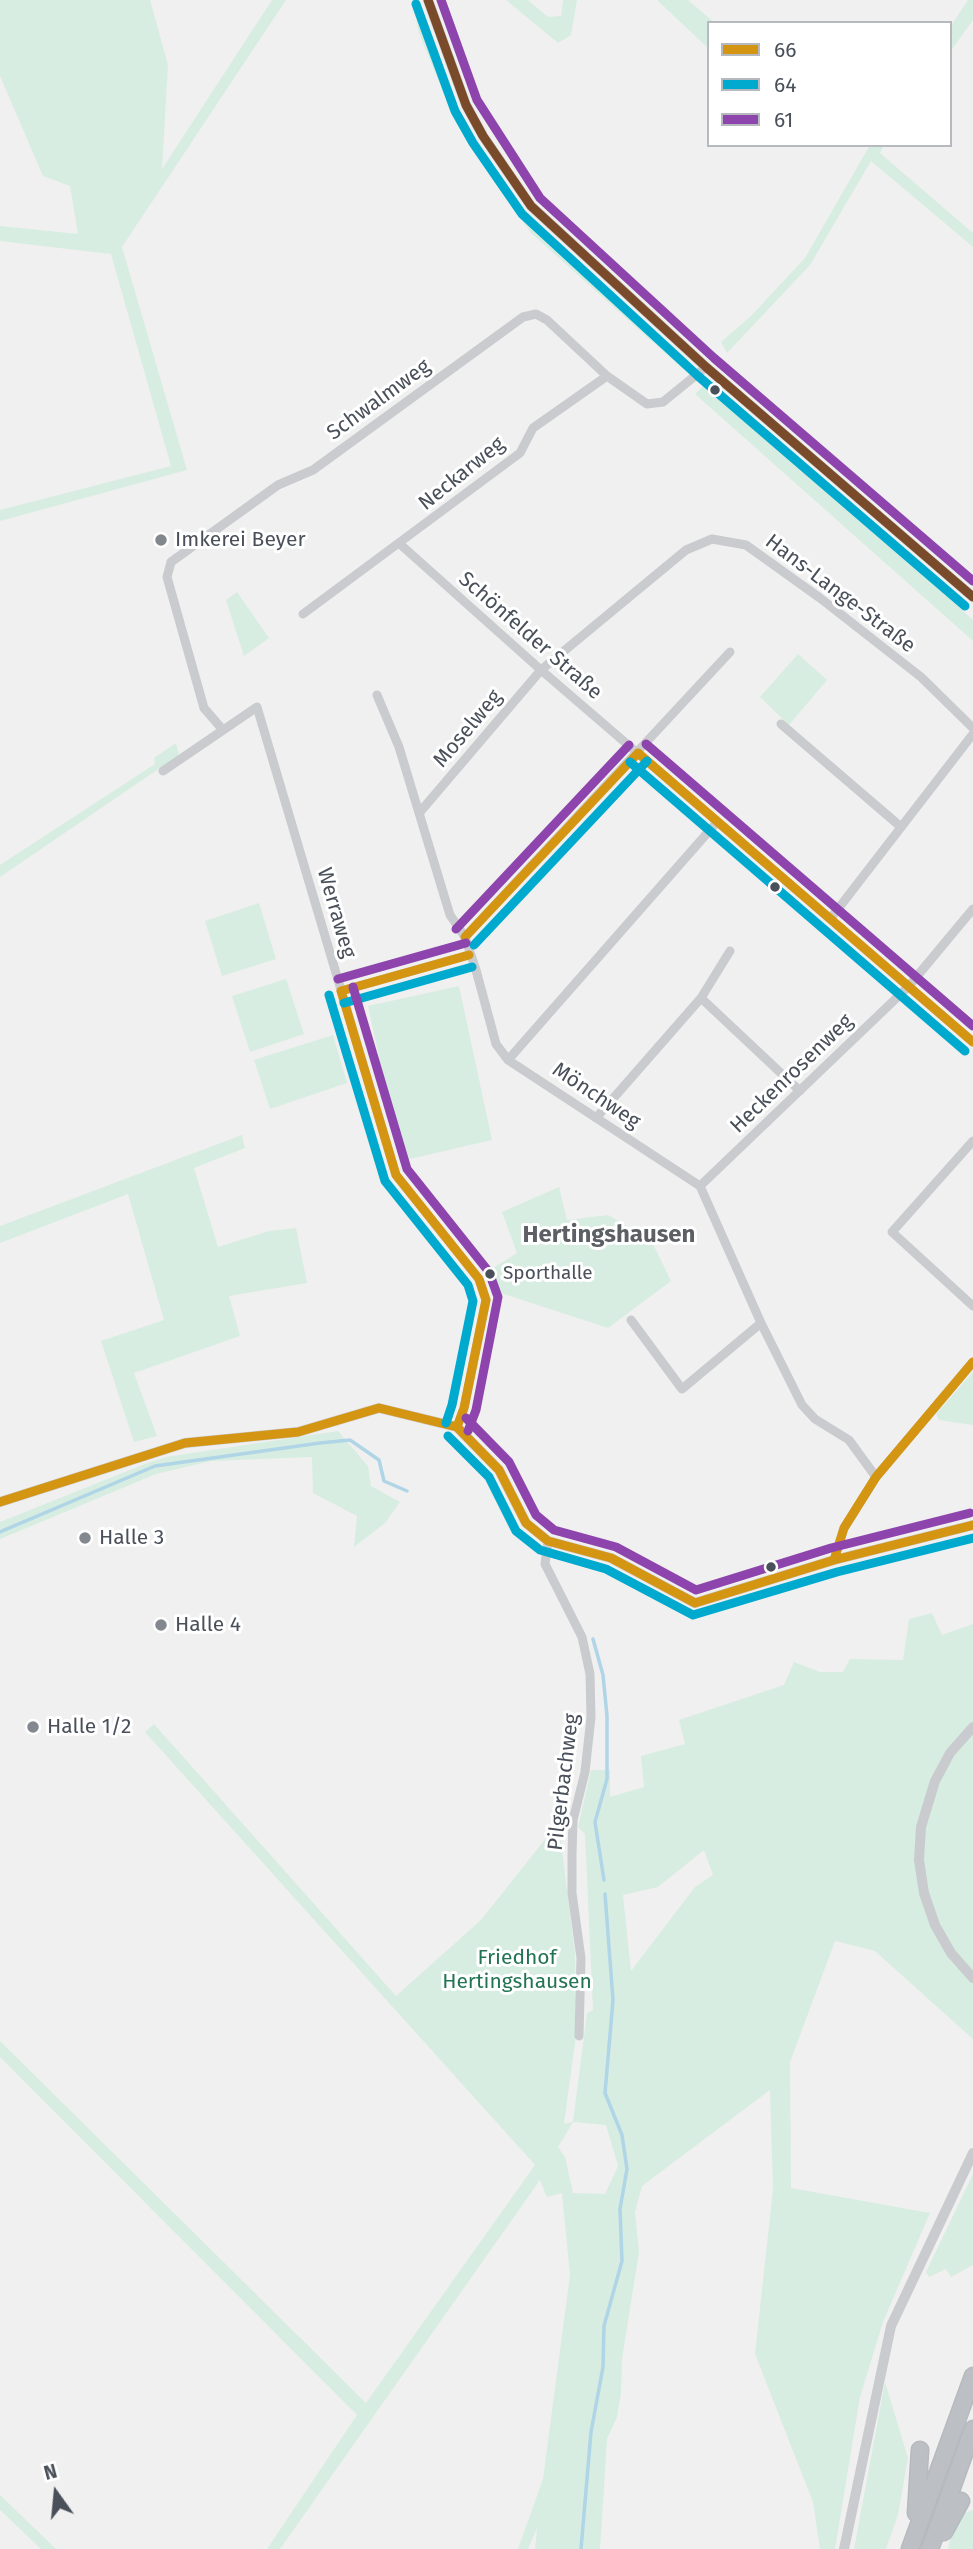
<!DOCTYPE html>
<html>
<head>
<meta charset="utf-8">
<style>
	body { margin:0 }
	#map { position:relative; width:973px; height:2549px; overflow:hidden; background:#f0f0f0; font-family:"Fira Sans",sans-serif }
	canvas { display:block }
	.legend { position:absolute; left:707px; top:21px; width:245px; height:126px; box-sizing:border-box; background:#fff; border:2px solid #b6b9bd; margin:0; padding:9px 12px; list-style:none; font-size:21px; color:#49505a }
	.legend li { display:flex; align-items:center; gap:14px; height:35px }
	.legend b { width:35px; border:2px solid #b6b9bd }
	.north { position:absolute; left:21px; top:2458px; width:70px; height:70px; -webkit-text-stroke:5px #fff; paint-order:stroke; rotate:345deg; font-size:19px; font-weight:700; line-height:28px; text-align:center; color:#49505a }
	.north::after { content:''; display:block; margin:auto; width:24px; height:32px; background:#49505a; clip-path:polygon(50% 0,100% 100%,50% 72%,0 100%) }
</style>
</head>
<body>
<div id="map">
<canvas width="973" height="2549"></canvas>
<ul class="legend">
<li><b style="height:9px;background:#d49512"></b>66</li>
<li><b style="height:9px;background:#00a9ce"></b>64</li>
<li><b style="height:9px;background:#8e44ad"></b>61</li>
</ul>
<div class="north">N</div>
</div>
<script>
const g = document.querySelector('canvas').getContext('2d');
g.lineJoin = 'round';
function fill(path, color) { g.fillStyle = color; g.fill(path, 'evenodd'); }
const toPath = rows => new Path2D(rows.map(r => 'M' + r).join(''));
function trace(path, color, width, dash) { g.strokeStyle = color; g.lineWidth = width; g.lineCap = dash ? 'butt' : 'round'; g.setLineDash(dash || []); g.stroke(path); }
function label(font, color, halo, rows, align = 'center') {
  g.font = font + ' "Fira Sans",sans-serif'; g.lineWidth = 6; g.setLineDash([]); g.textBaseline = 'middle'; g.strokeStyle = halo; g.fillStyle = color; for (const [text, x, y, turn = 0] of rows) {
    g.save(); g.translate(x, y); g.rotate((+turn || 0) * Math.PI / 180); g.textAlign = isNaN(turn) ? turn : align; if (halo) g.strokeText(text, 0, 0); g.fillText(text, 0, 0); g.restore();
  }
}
fill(toPath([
	[0,0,150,0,168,65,162,169,272,0,286,0,122,247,187,470,0,521,0,510,171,466,111,254,0,241,0,226,78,234,70,186,43,176,0,76],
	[412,0,419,0,456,107,493,172,540,227,687,359,683,369,531,233,490,176,450,109,419,33],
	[506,0,528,0,548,17,561,16,563,0,577,0,571,35,558,43],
	[657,0,688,0,715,23,709,23,709,49],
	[968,0,973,0,973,20,950,52,950,27],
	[870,145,884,145,880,153,973,233,973,247,871,161,810,265,727,353,721,342,751,316,805,258],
	[707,382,973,620,973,641,695,394],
	[237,592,269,638,244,656,226,600],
	[798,654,827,680,789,725,760,697],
	[176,743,179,755,0,877,0,865,155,764,154,758],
	[259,903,276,959,222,976,205,921],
	[286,979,304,1034,250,1052,232,996],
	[459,986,492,1140,401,1161,368,1006],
	[333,1035,347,1083,270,1109,254,1060],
	[242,1135,245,1148,194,1168,218,1247,269,1231,296,1228,307,1283,229,1296,240,1336,134,1373,157,1436,134,1442,101,1341,164,1320,128,1194,0,1243,0,1226],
	[559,1187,567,1220,608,1215,651,1240,671,1281,608,1328,495,1291,490,1270,517,1253,502,1212],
	[973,1372,973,1425,939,1420,936,1414],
	[338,1431,368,1466,371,1486,400,1502,385,1523,354,1547,357,1516,313,1493,312,1457,211,1461,156,1474,0,1539,0,1522,145,1464,166,1457],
	[932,1613,942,1635,973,1624,973,2039,875,1951,835,1941,790,2062,791,2188,930,2213,883,2322,860,2397,835,2549,820,2549,813,2502,755,2354,773,2189,770,2090,642,2186,635,2212,639,2252,622,2359,621,2393,617,2417,607,2439,600,2549,535,2549,537,2528,528,2549,518,2549,543,2479,570,2275,562,2193,547,2197,540,2180,280,2549,267,2549,357,2415,0,2057,0,2041,366,2403,535,2165,145,1732,154,1724,396,1996,481,1920,550,1833,561,1841,575,1953,576,2035,564,2124,573,2122,587,2013,593,2010,585,1834,578,1827,591,1770,610,1770,610,1797,644,1787,641,1756,685,1744,679,1720,784,1685,794,1662,820,1672,843,1672,850,1659,903,1660,909,1619],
	[704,1850,713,1875,695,1887,631,1971,623,1895,658,1887],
	[573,2122,606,2125,618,2166,605,2194,573,2193,565,2157,558,2147],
	[973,2174,973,2265,951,2277,946,2269,929,2277,926,2272],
	[885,2382,908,2458,898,2515,886,2549,854,2549],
	[0,2495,56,2549,41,2549,0,2510],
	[973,2510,973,2549,948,2549,952,2533,965,2513]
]), '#d7ede1');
trace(toPath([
	[0,1532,155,1466,320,1443,350,1440,379,1460,384,1481,407,1491],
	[593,1639,603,1675,607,1716,607,1779,595,1822,604,1880],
	[581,2549,591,2432,603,2367,604,2326,622,2261,620,2209,627,2169,622,2135,605,2093,613,2000,605,1894]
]), '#b0d5e6', 3.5);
const motorway = toPath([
	[916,2513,920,2450],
	[944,2532,961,2501],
	[910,2549,973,2376],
	[930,2549,973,2429]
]);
trace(motorway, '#b6b9be', 19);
trace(toPath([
	[401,545,541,670,973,1042],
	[303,614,520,453,533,428,607,376],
	[377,695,399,747,450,915,465,937,476,970,496,1044,508,1060,700,1186,761,1323,802,1405,815,1419,849,1440,876,1477],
	[781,724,901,827],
	[223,730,204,708,167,577,171,562,278,485,313,470,523,317,536,314,547,320,607,376,647,404,663,402,706,367],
	[163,771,257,707,396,1175,479,1279,486,1300,464,1408,457,1427],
	[420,812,541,670,686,550,712,539,746,545,820,598,921,677,973,728],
	[831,918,973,734],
	[465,937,730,652],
	[341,991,469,955],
	[701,998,800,1091],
	[508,1060,717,822],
	[596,1118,701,998,730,951],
	[973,1141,892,1232,973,1306],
	[700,1186,908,987,973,909],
	[631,1320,682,1389,761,1323],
	[548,1541,545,1564,582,1637,590,1674,591,1717,585,1772,573,1820,572,1854,572,1893,581,1958,579,2036],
	[834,1560,844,1528,876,1477,973,1362]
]), '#cacbce', 9);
trace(toPath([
	[428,0,466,105,483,136,531,206,706,367,973,597],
	[0,1502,185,1443,298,1432,379,1408,457,1427,499,1470,526,1523,548,1541,611,1558,695,1603,834,1560,973,1525],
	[973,1727,950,1753,935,1781,921,1827,919,1860,924,1893,935,1925,951,1953,973,1978],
	[844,2549,891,2326,973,2153]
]), '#cacbce', 10);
trace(motorway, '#bcc0c4', 16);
trace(toPath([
	[638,753,973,1042],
	[465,937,638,753],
	[341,991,396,1175,479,1279,486,1300,464,1408,457,1427],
	[341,991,469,955],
	[0,1502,185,1443,298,1432,379,1408,457,1427,499,1470,526,1523,548,1541,611,1558,695,1603,834,1560,973,1525],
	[834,1560,844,1528,876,1477,973,1362]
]), '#d49512', 9);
trace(toPath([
	[416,4,455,111,473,143,522,214,698,376,965,606],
	[630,762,965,1051],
	[474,945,647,761],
	[329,995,385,1181,468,1285,473,1301,452,1405,446,1423],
	[344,1003,472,967],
	[448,1436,489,1477,516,1531,540,1550,606,1569,693,1615,837,1572,973,1538]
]), '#00a9ce', 9);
trace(toPath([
	[441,0,477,100,540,198,714,358,973,581],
	[646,744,973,1026],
	[456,929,629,745],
	[338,979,466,943],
	[353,987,407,1169,489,1272,498,1297,476,1410,468,1431],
	[466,1418,509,1462,536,1515,554,1530,616,1547,696,1590,831,1548,970,1513]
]), '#8e44ad', 9);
trace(toPath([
	[428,0,466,105,483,136,531,206,706,367,973,597]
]), '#7a4b2a', 9);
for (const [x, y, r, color] of [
	[715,390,6,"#49505a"],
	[161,540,7,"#83888e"],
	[775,887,6,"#49505a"],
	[490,1274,6,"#49505a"],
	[85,1538,7,"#83888e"],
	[771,1567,6,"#49505a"],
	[161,1625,7,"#83888e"],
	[33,1727,7,"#83888e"]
]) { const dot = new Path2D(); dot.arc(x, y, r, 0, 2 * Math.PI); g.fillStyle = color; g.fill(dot); trace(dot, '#fff', 2.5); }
label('19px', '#49505a', '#fff', [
	["Sporthalle",503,1274]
], 'left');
label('21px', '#49505a', '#fff', [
	["Schwalmweg",379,400,-36],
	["Neckarweg",462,474,-39],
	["Hans-Lange-Straße",840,594,37],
	["Schönfelder Straße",530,636,41],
	["Moselweg",468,729,-50],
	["Werraweg",336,913,74],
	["Heckenrosenweg",792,1074,-44],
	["Mönchweg",596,1096,34],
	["Pilgerbachweg",564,1782,-83]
]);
label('21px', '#49505a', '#fff', [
	["Imkerei Beyer",175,540],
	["Halle 3",99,1538],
	["Halle 4",175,1625],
	["Halle 1/2",47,1727]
], 'left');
label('21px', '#227453', '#fff', [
	["Friedhof",517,1958],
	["Hertingshausen",517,1982]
]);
label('bold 24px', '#5c5f63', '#fff', [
	["Hertingshausen",609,1235]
]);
</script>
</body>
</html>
